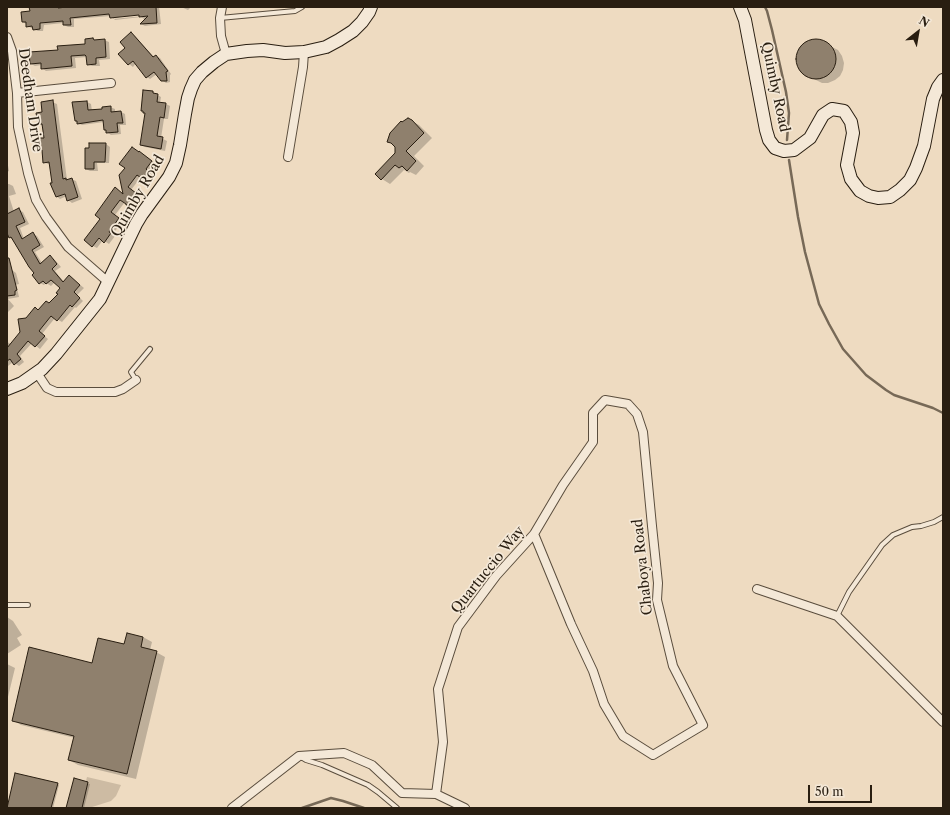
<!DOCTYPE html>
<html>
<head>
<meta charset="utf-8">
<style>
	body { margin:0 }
	#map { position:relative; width:950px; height:815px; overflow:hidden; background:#eedbc1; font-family:"Libre Caslon Text",serif }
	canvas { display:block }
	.frame { position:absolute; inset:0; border:8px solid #291e11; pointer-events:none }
	.north { position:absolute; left:898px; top:12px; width:40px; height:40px; -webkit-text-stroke:3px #f4e8d7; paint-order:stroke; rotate:31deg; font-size:11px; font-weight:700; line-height:16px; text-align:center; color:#291e11 }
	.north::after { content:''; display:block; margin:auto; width:14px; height:18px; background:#291e11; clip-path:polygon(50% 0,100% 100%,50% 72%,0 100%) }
	.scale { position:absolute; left:808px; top:785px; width:64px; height:18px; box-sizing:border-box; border:2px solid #291e11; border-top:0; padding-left:5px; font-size:12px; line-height:14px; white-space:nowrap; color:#291e11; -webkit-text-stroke:3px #f4e8d7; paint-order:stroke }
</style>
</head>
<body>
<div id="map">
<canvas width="950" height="815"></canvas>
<div class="frame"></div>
<div class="north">N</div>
<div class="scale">50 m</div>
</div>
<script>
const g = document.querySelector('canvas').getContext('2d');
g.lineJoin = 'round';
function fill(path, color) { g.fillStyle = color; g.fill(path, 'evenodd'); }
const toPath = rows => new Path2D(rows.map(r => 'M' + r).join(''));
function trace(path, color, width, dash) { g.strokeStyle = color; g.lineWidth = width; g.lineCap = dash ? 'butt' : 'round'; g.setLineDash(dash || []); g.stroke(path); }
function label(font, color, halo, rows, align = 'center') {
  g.font = font + ' "Libre Caslon Text",serif'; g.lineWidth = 3.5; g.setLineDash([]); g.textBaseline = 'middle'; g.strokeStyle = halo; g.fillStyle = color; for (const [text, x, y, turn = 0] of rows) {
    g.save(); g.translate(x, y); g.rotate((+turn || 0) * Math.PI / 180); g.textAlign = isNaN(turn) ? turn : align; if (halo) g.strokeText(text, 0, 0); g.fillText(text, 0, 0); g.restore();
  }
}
fill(toPath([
	[87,777,121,785,116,796,111,801,89,808,79,808]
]), '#cdbba3');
fill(toPath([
	[30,7,61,7,61,9,78,7,159,7,161,24,145,26,141,24,147,19,144,19,141,17,115,20,111,16,74,19,74,27,68,27,64,25,64,23,44,25,43,31,38,31,27,26,26,24,23,22,31,12],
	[144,14,144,16,113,19,113,16],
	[181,7,191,7,188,10],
	[131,34,135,36,154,57,156,56,160,58,171,74,170,75,170,82,166,83,162,80,157,74,150,79,147,77,136,63,133,67,129,64,120,54,127,48],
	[93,39,96,41,104,40,109,42,110,59,99,60,100,66,92,66,88,64,87,57,75,58,76,68,46,71,42,68,42,65,35,66,31,64,59,51,86,45],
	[816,40,823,41,832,47,838,50,842,56,844,63,843,70,840,76,835,80,828,83,822,83,806,75,800,70,797,64,797,57,799,50,803,45,809,41],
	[152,92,161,97,160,103,166,104,170,106,168,119,164,119,161,138,167,141,165,151,145,147,141,145],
	[52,102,57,104,67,180,71,179,76,181,82,199,72,203,68,200,67,196,60,199,56,196,53,183,51,164,48,164,44,162,45,138,43,126,39,124,43,113],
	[87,102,91,104,92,111,103,110,110,107,115,109,115,113,121,112,125,114,126,125,120,125,121,134,111,135,107,132,107,131,105,130,104,122,82,125,78,123,76,121],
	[410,120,419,125,432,138,414,156,424,166,416,175,410,172,409,173,404,170,390,184,382,179,396,153],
	[106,144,110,147,109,163,97,163,98,171,90,171,86,169],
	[143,154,156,164,150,172,154,175,149,182,141,177,131,190,139,196,134,203,142,209,139,212,125,202,115,215,123,221,112,235,115,236,109,244,103,240,97,248,93,246,101,218,116,188,124,195,120,176],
	[7,160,9,171,7,172],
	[7,184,9,184,13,186,16,194,9,196,14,212,19,210,23,212,29,224,20,228,24,239,33,234,37,236,44,247,35,252,42,263,50,257,54,259,61,267,55,271,64,282,69,276,73,279,84,288,77,295,83,301,76,308,75,307,62,322,55,318,42,334,48,339,40,349,32,343,20,356,24,362,19,366,13,362,8,366,7,365,7,342,11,344,21,332,26,319,50,304,60,294,62,288,55,282,51,286,46,283,44,285,40,283,36,273,14,240,10,238,8,232,7,233],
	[12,270,16,273,19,284,7,287,7,271],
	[14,286,17,288,19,297,8,299,14,306,7,313,7,292],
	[7,617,13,621,22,635,17,638,21,645,7,654],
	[128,634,143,637,152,642,150,650,156,652,165,657,136,779,78,765,69,760,75,738,21,725,13,720,125,646],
	[7,664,15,668,7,701],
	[74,780,90,784,84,808,67,808],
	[58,784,59,785,53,808,7,808]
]), '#0003');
trace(toPath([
	[765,7,767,11,772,30,786,92,789,113,787,140],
	[789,160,798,217,805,252,819,304,829,324,843,349,866,375,886,390,894,395,933,408,943,413],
	[302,808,331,798,343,801,364,808]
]), '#776957', 2.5);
const building = toPath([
	[29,7,57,7,58,8,67,7,156,7,157,23,140,24,148,16,139,17,139,15,110,18,109,14,70,18,71,25,63,25,63,21,40,23,40,29,33,30,32,26,26,27,26,22,22,22,21,12,30,11,29,7],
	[131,32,153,57,156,55,161,62,168,71,166,72,167,81,161,81,154,72,146,78,133,61,128,65,118,54,125,48,120,42,131,32],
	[93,38,94,40,105,39,106,57,96,58,96,64,87,65,86,56,85,55,71,56,72,66,41,69,41,63,30,64,29,52,58,50,57,46,85,44,85,39,93,38],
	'796 59a20 20 0 1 1 40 0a20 20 0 1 1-40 0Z',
	[143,90,153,91,153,93,158,94,157,102,166,103,164,118,160,117,157,136,163,137,161,149,140,145,145,113,143,113,143,111,141,111,143,90],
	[53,100,63,179,66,178,66,180,72,178,78,197,67,201,65,194,56,197,50,183,52,183,49,162,43,163,42,150,41,150,39,138,44,138,42,124,38,124,36,113,42,112,41,102,53,100],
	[87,101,88,110,102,109,102,107,111,106,111,112,121,111,123,123,117,123,118,132,106,133,106,130,104,130,103,120,77,124,77,121,75,121,72,102,87,101],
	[408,118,412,120,424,133,406,151,416,161,407,171,402,166,399,168,395,165,381,180,375,174,395,153,395,147,391,143,387,142,390,133,401,121,402,122,408,118],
	[89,143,106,143,105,162,94,162,94,169,85,169,85,148,89,148,89,143],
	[132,147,139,152,139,151,152,161,146,169,150,173,144,180,137,175,128,187,136,193,130,200,138,206,135,211,127,205,126,205,126,204,120,200,111,212,119,218,109,232,111,233,104,243,99,238,92,247,84,240,100,219,95,215,115,187,123,194,119,175,125,168,119,164,132,147],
	[19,208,25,222,16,226,22,239,33,232,40,245,32,250,40,264,50,255,57,264,52,269,63,282,69,275,80,285,74,292,80,298,72,307,70,305,57,321,51,316,39,331,45,336,35,347,28,341,17,354,21,359,14,365,10,359,7,361,7,348,20,332,18,319,26,318,35,307,38,310,46,301,49,303,58,294,56,293,60,288,51,280,46,284,43,281,39,284,32,275,34,273,29,267,11,237,9,238,7,233,7,214,19,208],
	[7,258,9,258,17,290,15,291,15,295,7,296,7,258],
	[127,633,143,637,141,647,157,651,127,774,68,760,74,736,12,721,29,647,92,663,98,638,124,644,127,633],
	[15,773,58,783,51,808,7,808,15,773],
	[74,778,88,782,82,808,66,808,74,778]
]);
fill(building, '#8f806d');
trace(building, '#291e11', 1);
const lane = toPath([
	[220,18,295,11,302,7],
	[136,380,131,372,150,349],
	[7,605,28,605],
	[837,616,849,592,882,545,893,535,912,527,921,526,934,522,943,517],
	[301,757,306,760,322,765,368,785,378,792,397,808]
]);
const street = toPath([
	[222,7,220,18,221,36,226,54],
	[7,37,12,51,17,93,18,127,28,173,36,200,46,217,68,247,108,282],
	[17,93,111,83],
	[288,157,303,67,304,52],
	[37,373,47,388,56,392,115,392,123,389,136,380],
	[757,589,837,616,943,722],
	[436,794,443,742,438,689,458,627,496,576,534,534,563,485,593,442,593,413,605,400,628,404,637,414,643,432,652,526,658,583,657,600,673,666,703,725,653,755,623,736,604,704,593,671,571,624,534,534],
	[232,808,299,756,344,753,372,765,402,793,436,794,465,808]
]);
const secondary = toPath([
	[740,7,745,20,766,130,769,140,775,148,784,151,794,150,810,138,823,115,832,109,844,111,851,122,853,133,847,165,851,179,860,191,869,196,878,198,890,197,900,190,910,180,916,168,924,146,933,99,938,87,943,80],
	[7,389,22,383,42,369,56,354,100,299,136,224,142,214,169,177,176,163,180,145,185,114,188,98,191,89,195,80,202,72,214,62,226,54,247,51,263,50,285,53,304,52,326,47,339,40,353,31,362,22,369,12,371,7]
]);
trace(lane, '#5a4d3d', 6);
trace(street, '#5a4d3d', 10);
trace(secondary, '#291e11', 14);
trace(lane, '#f4e8d7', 4);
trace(street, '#f4e8d7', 8);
trace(secondary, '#f4e8d7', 12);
label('14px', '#291e11', '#f4e8d7', [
	["Quimby Road",775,87,78],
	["Deedham Drive",30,100,82],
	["Quimby Road",138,196,-60],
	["Chaboya Road",643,567,-96],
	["Quartuccio Way",488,570,-51]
]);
</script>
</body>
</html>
